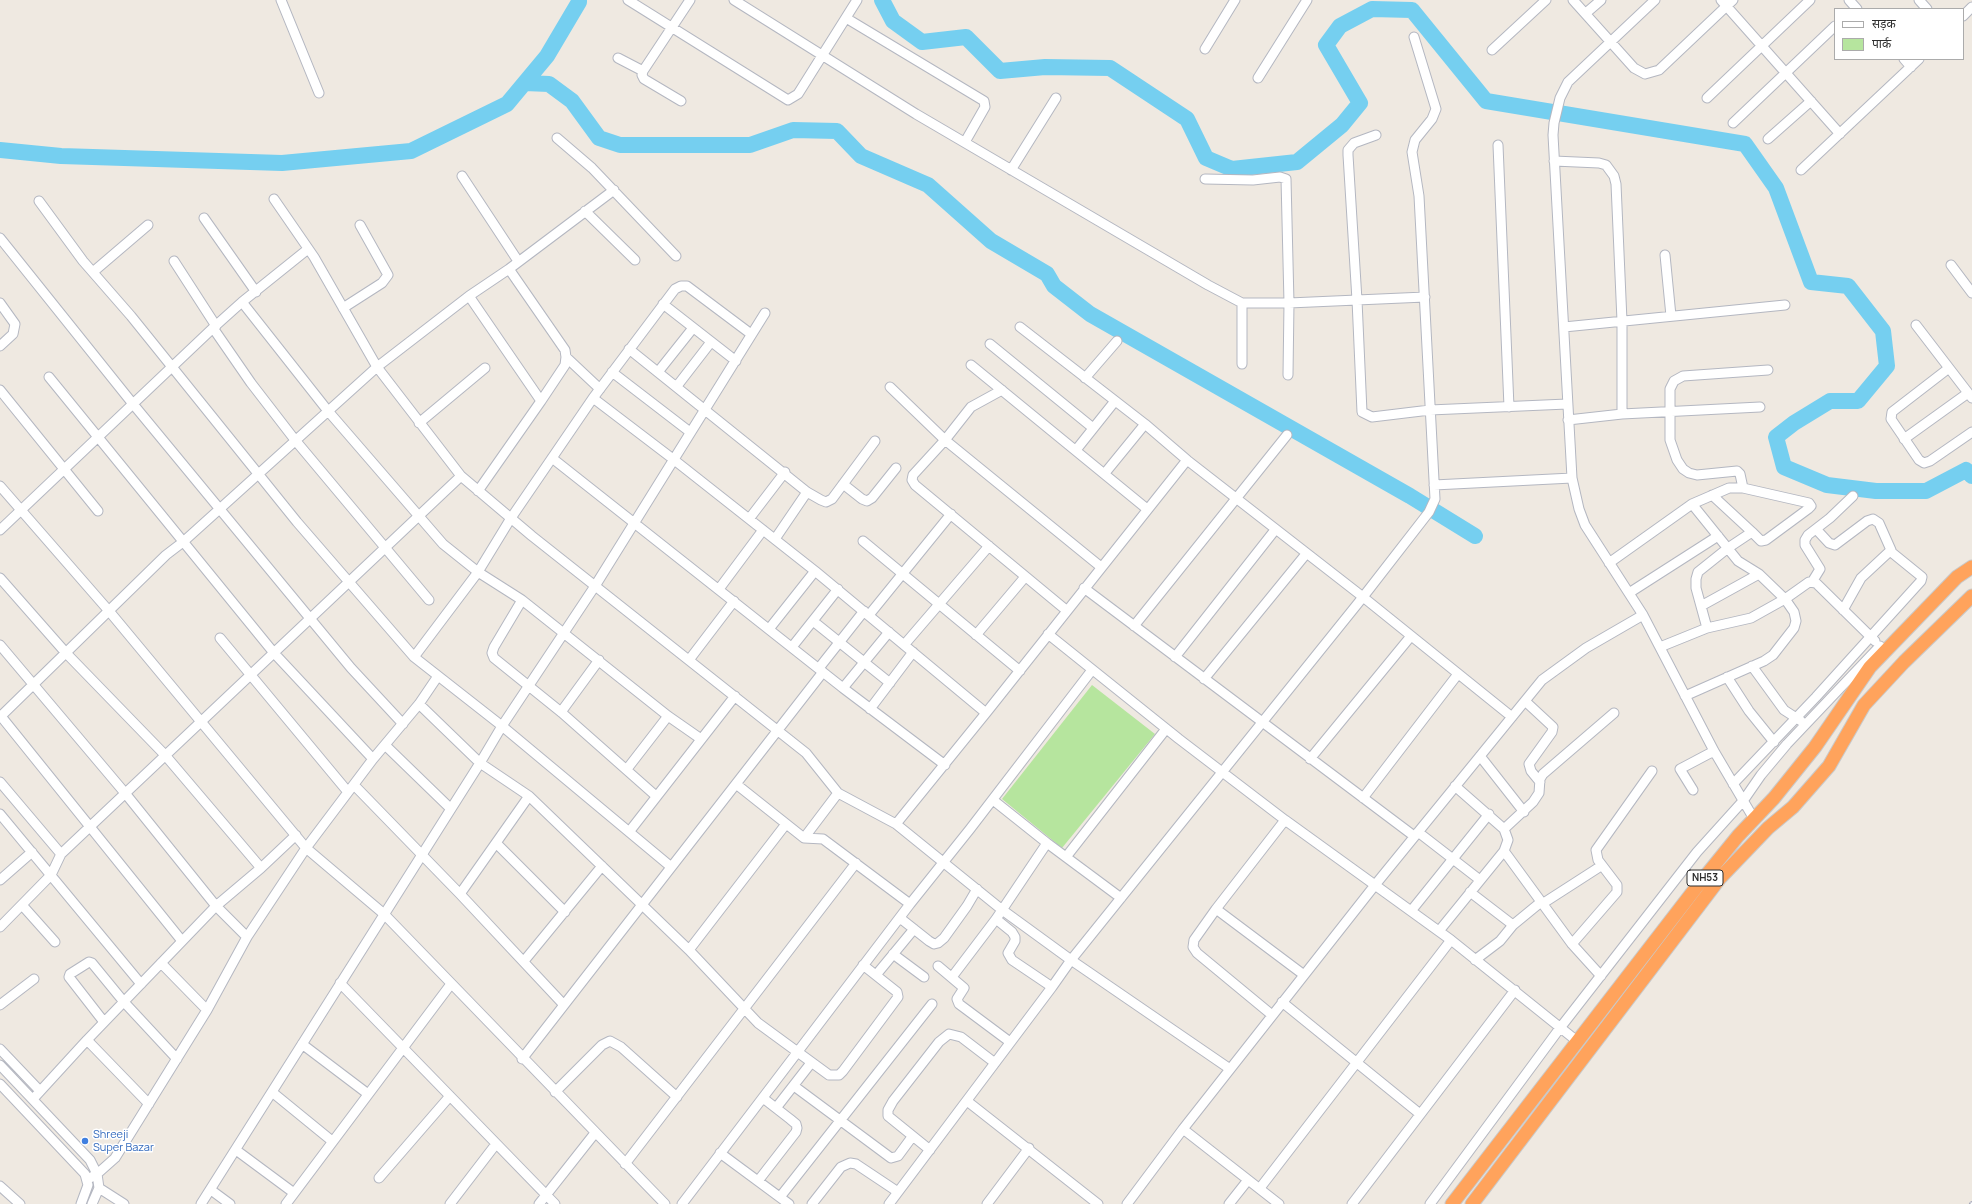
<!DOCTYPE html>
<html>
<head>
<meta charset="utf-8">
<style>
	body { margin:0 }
	#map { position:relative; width:1972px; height:1204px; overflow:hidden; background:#efe9e1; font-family:Manrope,"Noto Sans Devanagari",sans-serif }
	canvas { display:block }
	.legend { position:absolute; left:1834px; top:8px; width:130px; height:52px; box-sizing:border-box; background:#fff; border:1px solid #ababab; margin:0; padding:5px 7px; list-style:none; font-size:12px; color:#2e2e2e }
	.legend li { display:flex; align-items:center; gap:8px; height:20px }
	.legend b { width:20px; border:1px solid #ababab }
</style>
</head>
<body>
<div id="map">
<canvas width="1972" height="1204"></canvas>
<ul class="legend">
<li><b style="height:5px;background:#fff"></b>सड़क</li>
<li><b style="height:11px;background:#b6e59e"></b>पार्क</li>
</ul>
</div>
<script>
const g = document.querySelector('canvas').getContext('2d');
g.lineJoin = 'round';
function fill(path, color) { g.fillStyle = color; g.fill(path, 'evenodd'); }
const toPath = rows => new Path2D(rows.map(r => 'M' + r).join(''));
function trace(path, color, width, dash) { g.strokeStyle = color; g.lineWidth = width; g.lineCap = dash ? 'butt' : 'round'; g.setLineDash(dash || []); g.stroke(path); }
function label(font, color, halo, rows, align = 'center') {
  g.font = font + ' Manrope,sans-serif'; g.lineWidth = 3; g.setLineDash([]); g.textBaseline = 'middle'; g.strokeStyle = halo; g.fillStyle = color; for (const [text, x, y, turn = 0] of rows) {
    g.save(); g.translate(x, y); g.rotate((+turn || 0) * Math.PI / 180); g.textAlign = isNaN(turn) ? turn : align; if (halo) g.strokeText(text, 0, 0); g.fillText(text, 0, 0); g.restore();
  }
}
fill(toPath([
	[1092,685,1155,734,1062,848,1002,799]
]), '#b6e59e');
trace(toPath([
	[882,0,893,21,922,42,966,37,1000,71,1045,67,1110,68,1187,119,1206,158,1232,169,1297,162,1342,125,1360,103,1326,45,1340,26,1372,9,1412,10,1486,101,1745,144,1776,188,1811,282,1848,286,1883,331,1887,366,1858,401,1830,401,1794,423,1776,437,1784,467,1827,485,1876,491,1926,491,1966,470,1972,476],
	[525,83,549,84,572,101,599,138,620,145,750,145,793,130,837,131,861,156,928,185,991,241,1047,274,1054,286,1090,314,1410,496,1475,536],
	[0,150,61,156,282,163,411,151,507,104,547,56,579,2,579,0]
]), '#75cff0', 16);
const minor = toPath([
	[281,0,319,93],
	[628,0,788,100,798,94,857,0],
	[734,0,916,114,1208,285,1242,303,1289,303,1425,297],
	[1573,0,1634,68,1645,74,1659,70,1733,0],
	[1655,0,1568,82,1560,98,1554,123,1553,135,1572,478,1579,509,1585,525,1643,615,1714,751,1754,819],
	[1721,0,1840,134],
	[1849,0,1857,9],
	[1919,0,1927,9],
	[1586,13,1601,0],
	[1963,16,1972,7],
	[846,18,984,101,985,107,965,142],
	[1205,49,1235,0],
	[1492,50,1546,0],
	[618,58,643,71,690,0],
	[1904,59,1911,67],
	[643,71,642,75,644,79,681,101],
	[1258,78,1307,0],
	[1707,98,1810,0],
	[1733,123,1835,26],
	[1376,135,1354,143,1348,150,1348,155,1357,300,1362,412,1372,417,1430,410,1567,404],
	[557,138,592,168,676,256],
	[1768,139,1811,101],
	[1498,145,1509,407],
	[1554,161,1599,163,1606,165,1614,176,1616,184,1622,321,1622,414],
	[1011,170,1056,98],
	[1801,170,1919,59],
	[462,176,518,261],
	[1205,179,1253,180,1280,177,1286,179,1289,303,1288,375],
	[39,201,83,261,131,316,297,522,414,657,502,726,670,866],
	[585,211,635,260],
	[204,218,256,292],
	[0,238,133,404,351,668,403,724],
	[1665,255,1671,316],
	[174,261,216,326],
	[1951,265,1972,293],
	[93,272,148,225],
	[469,296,541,401],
	[242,302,328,411,443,544,478,572,522,600,668,716,701,739],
	[0,303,15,324,13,334,0,346],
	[1242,303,1242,364],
	[663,304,736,361],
	[343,308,382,283,388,275,360,225],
	[1916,325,1972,398],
	[1020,327,1145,424,1187,460],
	[1564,327,1785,305],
	[213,328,251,383,295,440,429,600],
	[990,344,1093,428],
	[629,349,807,492,821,500,826,502,832,499,875,441],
	[566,357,600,389],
	[971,365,1147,509],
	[1949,368,1892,412,1891,419,1919,460,1924,463,1930,461,1972,432],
	[612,372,690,432],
	[658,372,693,328],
	[49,377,274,653,373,759],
	[1085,378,1117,341],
	[677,386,711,342],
	[890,387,945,440,1101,567],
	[0,390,98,511],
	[1002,390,971,407,945,440,913,475,912,480,915,485,1066,610],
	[593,398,673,459,815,571,986,713,896,824],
	[1568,420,1622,414,1760,407],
	[419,423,485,368],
	[1904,439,1968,393],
	[1076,450,1115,401],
	[552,458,843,688,945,765],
	[1105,473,1145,424],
	[461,476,532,536,806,753,838,793,896,824,1001,909,1071,960,1230,1069],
	[843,484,862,499,867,501,872,498,896,468],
	[1434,485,1572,478],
	[0,486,109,611,306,848,384,914,665,1204],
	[1743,488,1740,474,1737,471,1697,475,1689,473,1683,469,1677,460,1670,440,1670,389,1674,381,1683,376,1768,370],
	[478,491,541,401,565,365,566,357,565,350,509,269],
	[1712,495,1752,532],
	[749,519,785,472],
	[1816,529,1829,543,1835,545,1867,521,1873,519,1879,523,1891,550],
	[0,530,213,328,242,302,308,249],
	[775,539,807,492],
	[863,541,1020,671],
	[1609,563,1692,504,1729,488,1743,488,1809,503,1811,506,1808,509,1766,540,1761,541,1752,532,1728,548,1698,572,1696,579,1696,588,1707,628],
	[0,578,66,653,165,755,261,868],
	[1812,582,1820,569,1805,545,1805,540,1808,535,1830,518,1853,496],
	[1084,588,1414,836],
	[719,589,763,530],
	[1629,593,1718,536],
	[522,600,494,647,492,653,494,658,561,712,656,796],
	[1701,606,1759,574],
	[869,615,951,514],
	[813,621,890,683],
	[1134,626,1287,435],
	[769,629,815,571],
	[1048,634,1179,739,1285,820,1451,940,1577,1041],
	[976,635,1025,577],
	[220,638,348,792],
	[0,645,125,793,216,906,247,937],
	[904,645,989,546],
	[792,647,838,589],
	[1660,647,1707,628,1751,618,1785,599,1809,582,1816,583,1875,641],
	[414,657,478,572,511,518,593,398,675,289,681,286,687,286,751,334],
	[1175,657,1275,530],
	[689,660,734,601],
	[1752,666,1784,710,1801,721],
	[819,668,864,611],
	[1727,677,1749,711,1774,742],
	[1204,679,1306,554],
	[843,688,889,632],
	[1685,696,1764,661,1773,655,1794,628,1796,621,1794,612,1785,599,1759,574,1738,561,1692,504],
	[1525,701,1553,727,1552,732,1529,764,1531,771,1540,782],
	[419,704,480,763,529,796,689,950,758,1023,829,1075,839,1075,843,1071,898,997,897,992,863,965],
	[870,709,913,652],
	[561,712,599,660],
	[986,713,1187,460,1363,597,1512,717],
	[0,715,182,941],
	[0,717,166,555,183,542,377,367,469,296,509,269,614,190],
	[385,745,451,809],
	[1480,756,1524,812],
	[1310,759,1411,636],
	[627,769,668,716],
	[0,782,61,854],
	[736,784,804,838,838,793],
	[1733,784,1816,697,1921,581,1922,577,1890,551,1861,578,1843,610],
	[354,785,460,894,564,1005],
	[1455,786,1504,829,1508,840,1504,851,1572,944,1601,976],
	[1693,790,1680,769,1714,751],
	[1363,798,1458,674],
	[993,800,1047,843],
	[0,814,141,984],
	[1504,829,1533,802,1539,793,1540,779,1543,774,1614,713],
	[629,832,735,696],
	[1418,832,1480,880],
	[804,838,823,839,910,904],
	[496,843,565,912],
	[1066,857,1166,729],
	[0,880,32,852],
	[1470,892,1513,925],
	[460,894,529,796],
	[1542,904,1601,866],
	[22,905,55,942],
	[1216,909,1304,975],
	[1411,911,1489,814],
	[900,918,929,941,934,944,938,943,944,938,967,906,977,889],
	[996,919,1012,932,1015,937,1015,941,1008,953,1012,960,1052,987],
	[0,927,51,875,61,854,461,476,377,367,314,257,274,199],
	[1439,931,1504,851],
	[1572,944,1617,892,1617,885,1598,860,1596,850,1652,771],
	[689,950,786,824],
	[893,954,924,977],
	[1475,960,1500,941,1513,925,1541,902],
	[524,961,602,866],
	[161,963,207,1010],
	[938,966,964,988,957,999,959,1004,1010,1042],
	[876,975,914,929],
	[952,977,996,919,1047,843,1121,898],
	[340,983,555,1204],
	[1282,1002,1420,1114],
	[0,1005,34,979],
	[1272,1015,1197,953,1193,947,1194,940,1216,909,1285,820],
	[104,1022,69,977,70,974,89,962,92,963,124,1002,177,1059],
	[87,1040,149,1104],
	[302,1044,368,1094],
	[0,1049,40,1091],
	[522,1059,823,672],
	[0,1065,90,1160,97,1174,99,1188,92,1204],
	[0,1084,85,1174,88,1185,81,1204],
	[794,1086,891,1158,898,1156,912,1137],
	[272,1092,332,1141],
	[555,1092,602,1045,610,1041,621,1047,677,1097],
	[33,1099,87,1040,216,906,261,868,296,835],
	[967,1101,1098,1204],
	[776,1108,811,1063],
	[1183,1129,1279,1204],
	[236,1150,294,1193],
	[930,1150,888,1116,888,1110,893,1101,939,1042,949,1034,961,1037,995,1063],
	[720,1153,789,1204],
	[625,1164,856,863],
	[379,1178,450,1096],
	[88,1179,97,1174,115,1158,207,1010,247,937,306,848,373,759,419,704,438,676],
	[758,1181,796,1132,797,1128,796,1124,790,1119,763,1098],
	[0,1186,20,1204],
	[99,1188,124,1204],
	[1260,1188,1451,940],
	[211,1190,230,1204],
	[780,1197,932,1004],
	[201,1204,480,763,502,726,595,586,765,313],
	[286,1204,451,984],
	[450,1204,496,1144],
	[539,1204,595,1133],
	[682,1204,910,904,970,829,1092,670],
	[812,1204,841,1167,850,1163,856,1164,898,1192],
	[889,1204,1052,987,1071,960,1363,597,1429,512,1435,499,1419,196,1412,152,1415,140,1432,119,1436,109,1414,37],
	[987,1204,1029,1148],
	[1127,1204,1183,1129,1375,885,1542,680,1586,648,1643,615],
	[1229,1204,1248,1180],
	[1352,1204,1515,990],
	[1430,1204,1560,1028,1697,852,1743,801,1761,775,1787,744,1880,646]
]);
const highway = toPath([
	[1452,1204,1695,889,1738,836,1774,798,1815,747,1870,667,1957,577,1972,567],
	[1472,1204,1720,878,1768,828,1793,807,1829,766,1864,705,1904,662,1972,596]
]);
trace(minor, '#b4b7c1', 11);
trace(highway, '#c9c9c9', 15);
trace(minor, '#fff', 9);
trace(highway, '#ffa35c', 13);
const rail = toPath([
	[1971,1204,1972,1203]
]);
trace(rail, '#a3a6b8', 4);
trace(rail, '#fff', 2.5, [8]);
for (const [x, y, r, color] of [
	[85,1141,4,"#3f7fe0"]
]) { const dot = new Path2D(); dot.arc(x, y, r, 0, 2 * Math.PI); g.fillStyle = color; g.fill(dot); trace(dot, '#fff', 1.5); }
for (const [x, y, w] of [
	[1705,878,36]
]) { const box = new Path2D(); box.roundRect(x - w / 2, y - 8, w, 16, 3); g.fillStyle = '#fff'; g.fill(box); trace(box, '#2e2e2e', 1); }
label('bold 10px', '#2e2e2e', null, [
	["NH53",1705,878]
]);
label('11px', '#366cbe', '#fff', [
	["Shreeji",93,1135],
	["Super Bazar",93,1148]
], 'left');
</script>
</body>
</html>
